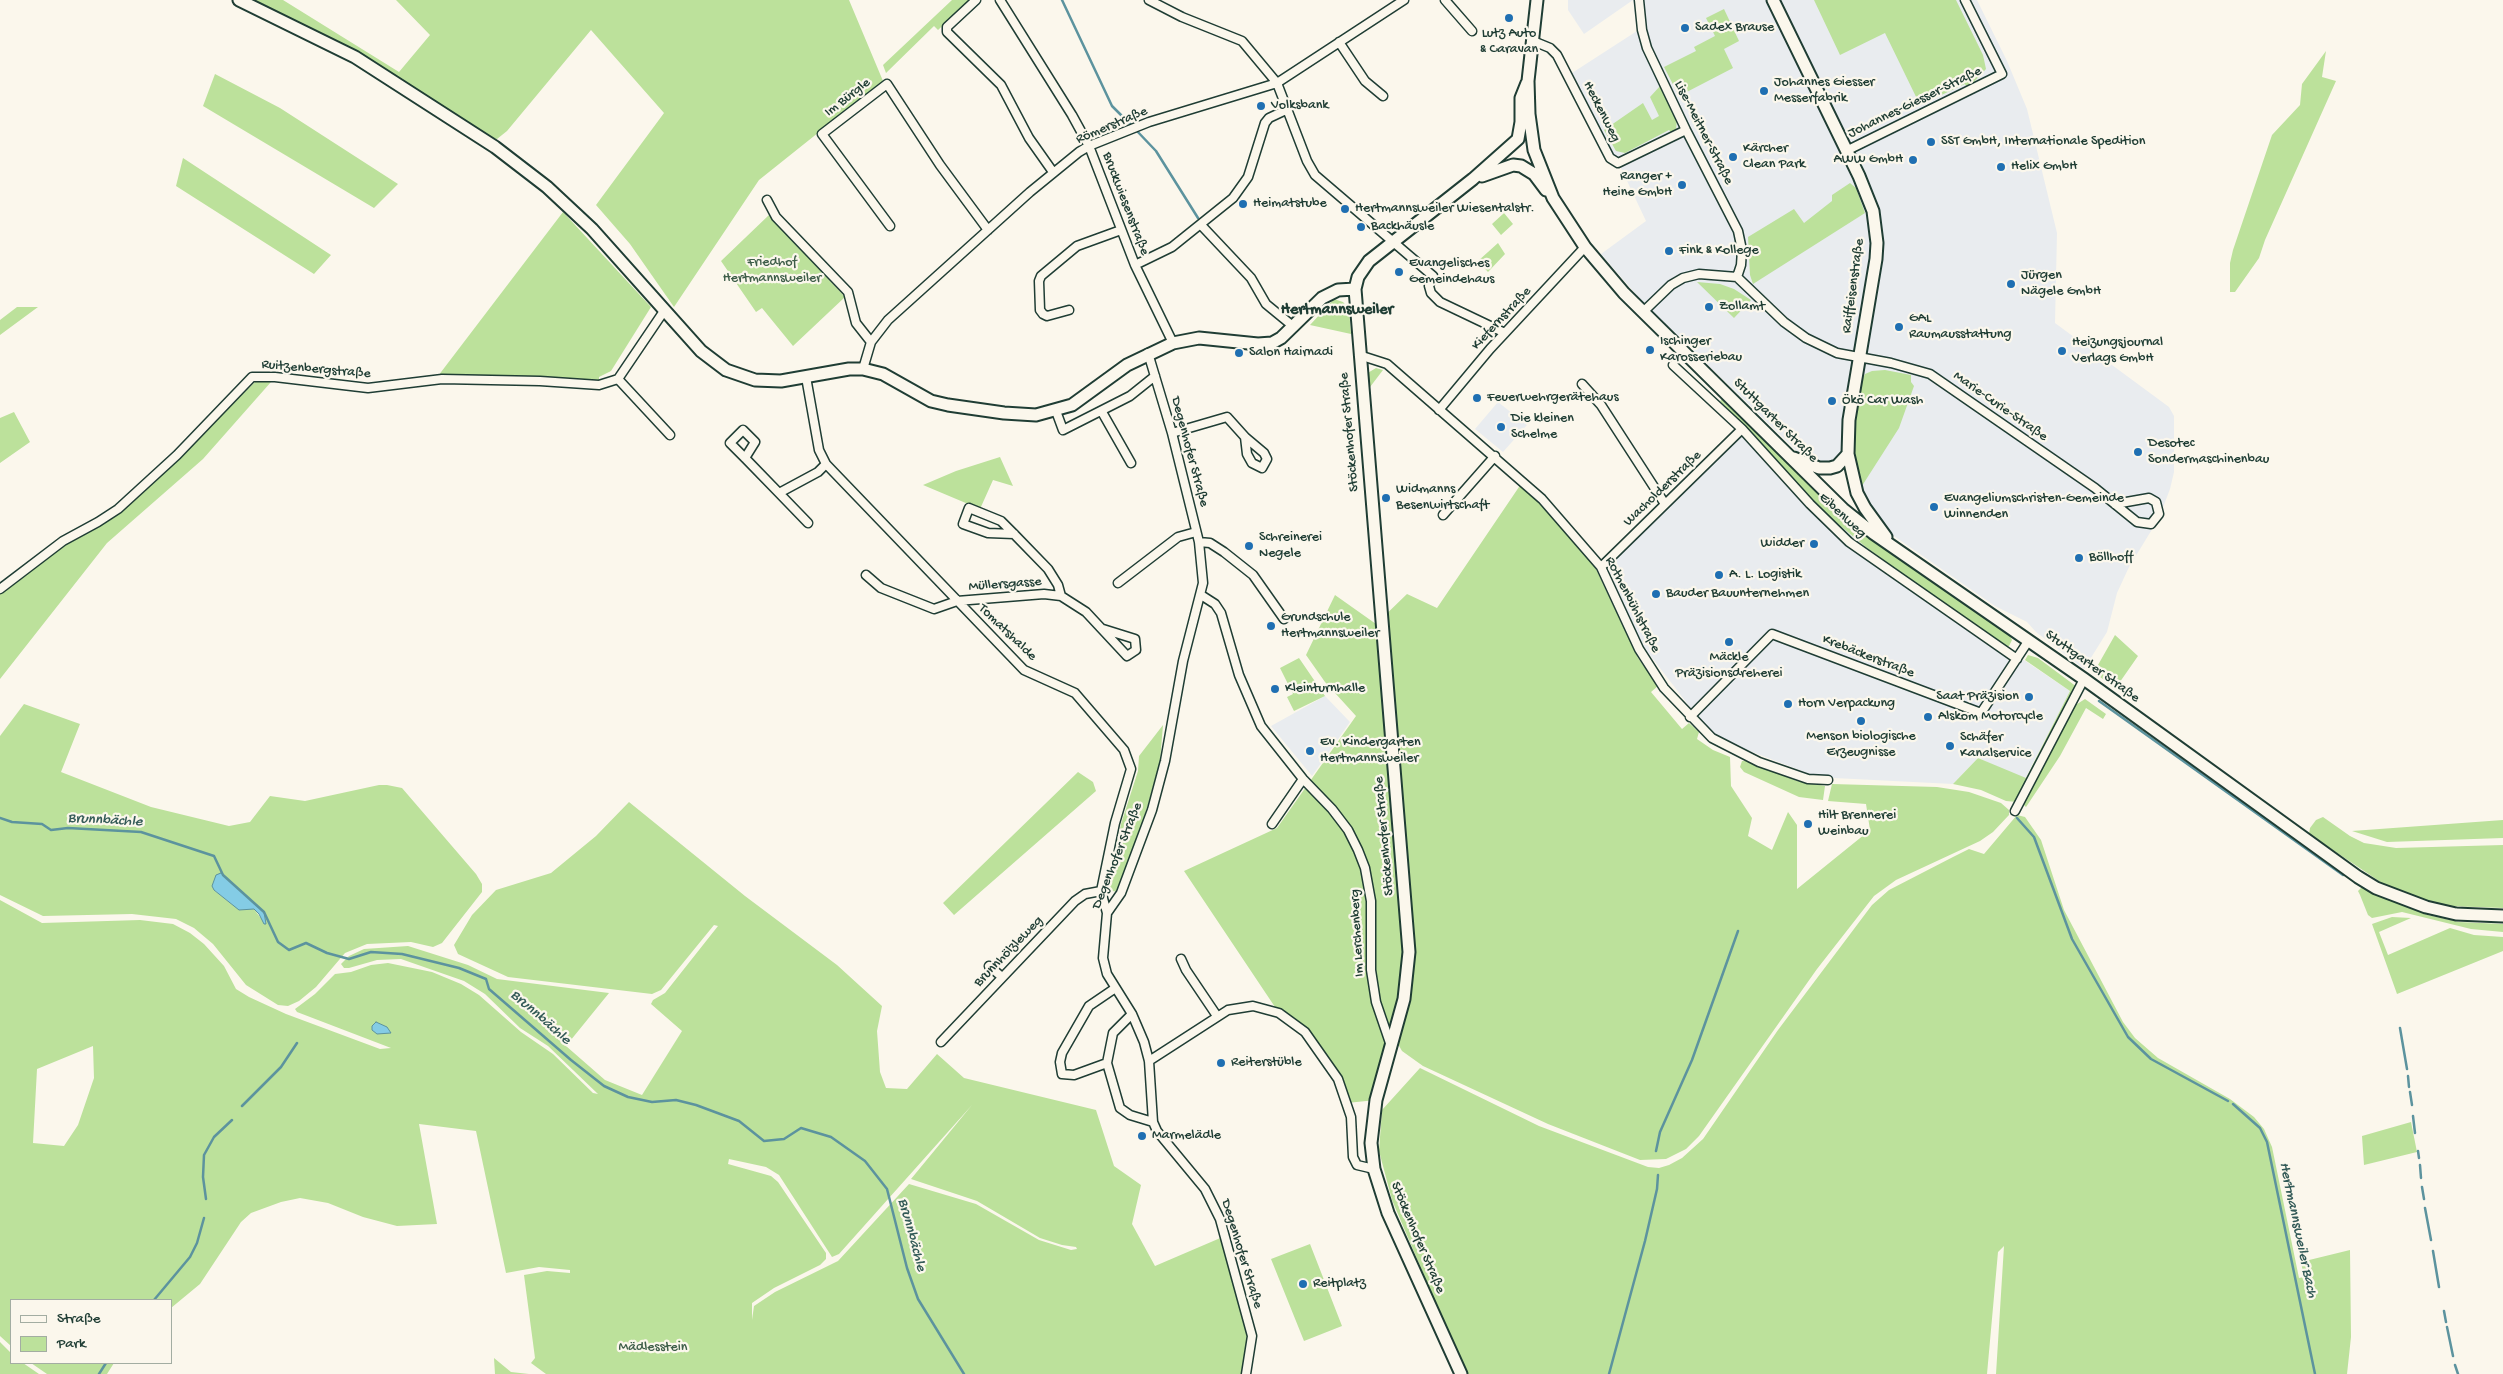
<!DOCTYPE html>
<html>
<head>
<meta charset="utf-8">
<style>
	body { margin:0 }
	#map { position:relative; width:2503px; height:1374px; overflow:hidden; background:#fbf7ec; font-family:"Gochi Hand",sans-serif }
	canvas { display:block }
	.legend { position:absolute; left:10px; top:1299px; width:162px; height:65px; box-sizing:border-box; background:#fbf7ec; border:1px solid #a3ada2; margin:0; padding:6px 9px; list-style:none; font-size:15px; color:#1f3d34 }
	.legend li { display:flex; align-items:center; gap:10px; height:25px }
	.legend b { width:25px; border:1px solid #a3ada2 }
</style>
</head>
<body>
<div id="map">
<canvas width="2503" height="1374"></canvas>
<ul class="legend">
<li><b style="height:6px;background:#fbf7ec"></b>Straße</li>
<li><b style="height:14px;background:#bce19b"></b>Park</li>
</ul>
</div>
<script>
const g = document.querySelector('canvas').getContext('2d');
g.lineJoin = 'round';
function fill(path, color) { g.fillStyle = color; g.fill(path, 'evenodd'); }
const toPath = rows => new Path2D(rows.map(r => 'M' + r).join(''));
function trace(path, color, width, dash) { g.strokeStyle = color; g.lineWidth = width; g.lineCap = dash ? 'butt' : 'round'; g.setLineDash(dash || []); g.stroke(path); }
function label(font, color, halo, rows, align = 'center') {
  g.font = font + ' "Gochi Hand",sans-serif'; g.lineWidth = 4.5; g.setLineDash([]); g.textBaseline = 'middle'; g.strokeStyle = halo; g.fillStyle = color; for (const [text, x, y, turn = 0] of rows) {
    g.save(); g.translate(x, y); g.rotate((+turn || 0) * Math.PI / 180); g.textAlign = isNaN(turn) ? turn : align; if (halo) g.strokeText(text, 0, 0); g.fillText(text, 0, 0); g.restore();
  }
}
fill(toPath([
	[1568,0,1633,0,1584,34,1568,10],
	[1633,0,1977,0,2007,61,2027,109,2057,233,2055,323,2169,407,2174,416,2174,472,2170,489,2159,518,2129,567,2117,593,2107,632,2084,669,2036,632,2027,622,1995,606,1891,534,1880,523,1860,489,1852,456,1828,465,1805,459,1641,300,1601,254,1646,221,1620,166,1572,73,1637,31],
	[1498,402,1527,425,1503,452,1475,429],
	[1746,429,1826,514,1861,543,2003,646,2070,691,2025,779,1978,758,1953,784,1834,778,1810,774,1721,740,1693,711,1643,646,1606,564],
	[1325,696,1350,722,1312,776,1271,726]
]), '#e9ecef');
fill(toPath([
	[252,0,283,0,399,72,430,35,396,0,849,0,883,81,759,180,674,307,630,244,596,205,664,113,591,30,507,131,497,139,484,136,398,79,312,29],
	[952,0,970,0,938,30,934,26,886,73,883,65],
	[1814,0,1956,0,1983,55,1986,69,1972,84,1966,86,1965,84,1920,105,1885,33,1840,55],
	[1724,9,1739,41,1724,49,1733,68,1679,96,1664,67,1696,51,1694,47,1715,36,1706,18],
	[2326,51,2322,77,2336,81,2265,240,2259,258,2235,292,2230,292,2230,263,2233,250,2272,135,2300,105,2302,84],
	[215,74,280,108,398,184,374,208,203,106],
	[1661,85,1677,119,1676,130,1672,133,1669,130,1625,153,1616,151,1604,130,1643,103,1652,120,1659,116,1650,97],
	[183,158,331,255,314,274,176,186],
	[1850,183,1856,188,1865,213,1753,284,1750,275,1748,237,1794,209,1804,223,1832,201,1832,195],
	[563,212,651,307,611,371,599,377,599,385,435,380],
	[1504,213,1513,224,1501,235,1492,224],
	[769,215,845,297,793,346,762,308,756,312,721,261],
	[1498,243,1505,254,1488,272,1478,261],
	[1697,282,1720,284,1734,289,1751,300,1734,318],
	[1334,299,1343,302,1349,309,1351,334,1310,325],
	[17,307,38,307,0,335,0,320],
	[1376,368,1383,370,1367,391,1366,374],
	[1885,370,1911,375,1911,382,1914,386,1899,428,1860,489,1852,440,1860,384,1865,374,1872,371],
	[256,381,271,382,203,459,107,543,0,679,0,592,78,535,120,513],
	[1723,398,1897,555,2010,636,2012,640,2009,646,2005,647,1867,548,1826,514,1720,401],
	[14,412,30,442,0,463,0,418],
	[1000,457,1013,486,993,480,980,509,923,485,956,471],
	[1521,484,1566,532,1595,567,1638,658,1658,686,1651,692,1682,729,1689,723,1699,732,1697,739,1713,750,1730,757,1731,786,1752,818,1748,836,1772,850,1788,812,1797,825,1797,889,1870,830,1866,804,1828,801,1832,784,1937,787,1969,792,2001,803,2009,810,2009,815,1993,832,1980,841,1896,880,1874,896,1817,969,1699,1136,1686,1149,1666,1159,1640,1160,1548,1124,1423,1066,1402,1051,1398,1044,1410,996,1414,957,1409,870,1403,874,1409,952,1376,1100,1347,1103,1316,1044,1279,1013,1184,871,1277,828,1356,716,1325,682,1306,655,1335,595,1376,624,1407,594,1437,608],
	[2115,635,2138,656,2115,689,2094,672],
	[2028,655,2038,658,2077,687,2017,802,2006,801,1981,790,1953,784,1978,758,2026,778,2070,691,2025,660],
	[1299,658,1325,696,1294,711,1287,697,1293,694,1280,668],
	[2085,699,2106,714,2103,719,2086,708,2060,756,2026,807,2023,804,2026,797,2074,706],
	[24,704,80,724,61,772,151,807,229,826,250,822,270,796,305,801,379,785,387,785,402,788,476,874,482,884,482,892,442,943,433,947,411,942,367,944,345,953,316,987,299,1001,288,1006,278,1005,246,985,213,944,194,928,176,919,132,914,43,916,0,895,0,736],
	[221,873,264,912,263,921,254,909,232,904,214,890],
	[1163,725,1160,761,1147,808,1118,892,1107,890,1121,824,1138,771,1139,756],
	[1742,761,1748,761,1797,781,1825,786,1823,800,1799,797,1744,772,1740,767],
	[1078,772,1093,782,1096,791,954,915,943,903],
	[629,802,745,896,837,965,882,1006,877,1031,880,1072,886,1088,907,1089,937,1054,964,1078,1096,1110,1114,1166,1141,1185,1132,1224,1155,1266,1225,1236,1248,1334,1242,1374,546,1374,531,1363,535,1358,524,1275,547,1271,570,1273,570,1270,539,1267,506,1273,476,1131,419,1124,437,1224,397,1226,363,1217,328,1203,300,1198,281,1202,251,1213,241,1222,200,1284,171,1308,171,1300,11,1300,11,1346,0,1336,0,900,42,923,140,920,173,924,190,933,204,944,224,966,236,989,249,997,286,1014,380,1049,391,1048,297,1012,295,1009,315,994,335,974,351,972,371,965,388,963,432,972,461,984,479,995,521,1032,553,1054,593,1093,598,1094,548,1046,520,1028,485,994,464,981,401,959,377,960,349,968,344,968,341,964,349,956,364,949,408,946,468,965,497,979,609,993,566,1046,605,1080,642,1095,682,1031,651,1004,653,1000,665,993,718,926,714,925,661,990,652,994,508,977,458,954,454,945,472,915,496,890,551,873,596,836],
	[93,1046,94,1078,78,1125,64,1146,33,1143,37,1069],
	[972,1105,911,1179,977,1201,1040,1238,1062,1245,1076,1247,1077,1249,1071,1250,1039,1240,976,1204,909,1184,838,1261,775,1292,754,1306,752,1320,752,1303,774,1288,820,1265,826,1259,826,1253,778,1182,771,1176,728,1164,729,1159,766,1167,779,1175,832,1257,839,1254],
	[2017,815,2025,817,2041,840,2064,910,2123,1022,2135,1038,2158,1058,2230,1099,2254,1117,2264,1129,2272,1147,2299,1278,2304,1277,2301,1262,2350,1250,2351,1337,2347,1374,1996,1374,2004,1246,1998,1252,1987,1374,1466,1374,1392,1200,1379,1151,1382,1110,1420,1068,1539,1126,1648,1167,1659,1168,1669,1165,1682,1158,1703,1139,1778,1030,1872,905,1889,890,1953,857,1969,849,1984,854],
	[2323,817,2350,836,2364,843,2377,845,2396,848,2503,845,2503,908,2447,906,2415,897,2382,883,2309,834,2310,828,2316,820],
	[2503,820,2503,838,2387,842,2352,831],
	[2362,887,2428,915,2459,922,2503,924,2503,932,2471,929,2402,912,2372,918,2368,915,2360,895,2358,891],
	[2392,917,2411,918,2379,932,2388,955,2450,928,2474,935,2503,937,2503,951,2397,994,2372,924],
	[2411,1122,2417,1152,2364,1165,2362,1136],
	[1310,1244,1342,1326,1304,1341,1271,1259],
	[0,1342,11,1353,11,1363,23,1363,39,1374,0,1374],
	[494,1358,511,1372,529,1374,495,1374],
	[31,1363,114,1363,107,1374,47,1374]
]), '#bce19b');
const water = toPath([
	[221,873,264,912,266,924,264,924,259,914,254,909,239,910,214,890,212,886,216,875,221,873],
	[376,1022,387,1027,391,1033,377,1034,372,1030,372,1026,376,1022]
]);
fill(water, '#84cce5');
trace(water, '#5c939e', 1);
trace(toPath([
	[1062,0,1112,106,1132,126],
	[1136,130,1156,151,1198,218],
	[2099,701,2343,875],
	[0,818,12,822,42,824,51,830,68,828,141,832,214,856,223,875,264,912,278,942,289,950,306,943,327,953,349,959,371,952,402,954,459,968,486,979,489,989,571,1060,604,1086,628,1097,652,1102,676,1100,696,1105,739,1121,764,1141,784,1139,801,1128,831,1137,865,1161,887,1189,907,1268,918,1299,964,1374],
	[2017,818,2034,837,2072,939,2128,1037,2151,1059,2228,1101],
	[2400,1028,2407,1069],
	[2408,1076,2409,1087],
	[2410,1092,2412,1105],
	[2233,1104,2260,1128,2267,1142,2315,1374],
	[242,1106,281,1067,297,1043],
	[2413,1116,2415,1133],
	[1656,1151,1660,1132,1692,1060,1738,931],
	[2418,1151,2419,1158],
	[2420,1165,2421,1178],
	[2422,1187,2424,1199],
	[206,1199,203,1177,204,1155,214,1137,232,1120],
	[2425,1208,2431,1240],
	[2433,1251,2439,1287],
	[154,1300,190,1257,197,1243,204,1218],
	[2444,1311,2446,1322],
	[2447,1327,2453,1356],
	[2455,1365,2458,1374],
	[99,1374,106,1363],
	[1609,1374,1645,1241,1657,1189,1658,1175]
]), '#5c939e', 2.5);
const street = toPath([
	[976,0,947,27,947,32,1001,85,1029,138,1053,172],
	[1000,0,1072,115,1089,146,1135,265,1173,343],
	[1149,0,1182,17,1242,41,1277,83,1307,161,1315,175,1433,276,1429,286,1431,293,1440,302,1505,333],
	[1445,0,1472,31],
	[1639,0,1642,30,1647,48,1686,130,1738,231,1742,250,1741,265,1737,277],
	[1533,41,1550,48,1557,55,1610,158,1618,163,1686,130],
	[1339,42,1365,81,1383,96],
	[1846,151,2002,74,1965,0],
	[767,200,776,217,848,292,856,323,871,342],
	[1201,225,1251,278,1266,304,1294,327],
	[890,226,822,134,887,84,940,165,988,230],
	[1135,265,1172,247,1233,198,1248,177,1265,123,1269,118,1286,110],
	[1069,310,1047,316,1043,314,1040,310,1039,281,1041,276,1077,246,1121,230],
	[1643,312,1671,285,1683,278,1699,274,1737,277,1784,322,1806,338,1837,353,1891,363,1930,374,2095,488,2137,522,2151,524,2159,514,2156,502,2149,498,2115,504],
	[1148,353,1172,433,1199,542,1203,583,1183,661,1165,761,1152,810,1121,893,1107,913,1103,958,1107,974,1132,1014,1144,1042,1149,1061,1153,1122,1157,1131,1205,1189,1220,1219,1252,1336,1246,1374],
	[1359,355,1387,364,1542,499,1601,567,1639,649,1664,688,1712,738,1759,762,1808,779,1828,780],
	[1673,365,1742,429,1810,504,1849,542,2017,659],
	[863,369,871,342,888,320,1030,192,1079,152,1089,146,1149,122,1277,83,1404,0],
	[806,377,819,450,826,464,1024,670,1075,693,1124,750,1131,769,1115,823,1101,891,1107,913],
	[618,379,664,311],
	[618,379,670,435],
	[1582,384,1601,405,1665,504],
	[1439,410,1490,349,1585,247],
	[1056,411,1063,430,1130,396,1155,376],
	[1102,412,1131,463],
	[1172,433,1227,417,1245,437,1247,454,1252,463,1262,468,1267,459,1264,453,1245,437],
	[745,458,755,442,743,430,730,443,745,458,779,493,818,472,826,464],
	[779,493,808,523],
	[1443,515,1495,456],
	[1014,534,988,533,963,524,969,508,1001,521,1014,534,1048,569,1058,585,1061,596],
	[1199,542,1210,543,1224,552,1253,575,1284,619],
	[1601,567,1742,429],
	[866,575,881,588,934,609,957,601,1044,594,1061,596,1086,612,1127,656,1136,650,1135,639,1103,629],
	[1118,583,1178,537,1196,532],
	[0,589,63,541,98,522,118,509,177,455,252,377,275,377,368,388,442,379,540,381,599,385,618,379],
	[1201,595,1215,604,1221,613,1239,675,1261,726,1303,779,1332,809,1348,830,1358,850,1365,868,1371,901,1371,970,1376,1002,1391,1046],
	[1690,717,1772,634,1981,713,2029,640],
	[2015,811,2084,679],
	[1272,824,1303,779],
	[1181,959,1186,970,1217,1016],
	[989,966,1002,977],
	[1132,1014,1113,1033,1107,1063,1120,1108,1130,1115,1153,1122],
	[941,1042,1075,901,1085,894,1101,891],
	[1149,1061,1228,1010,1253,1006,1279,1013,1305,1032,1338,1079,1351,1117,1353,1157,1357,1165,1374,1169],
	[1107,1063,1074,1075,1062,1074,1060,1062,1062,1053,1089,1006,1114,989]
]);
const secondary = toPath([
	[239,0,355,57,495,147,547,187,592,229,701,351,726,370,755,380,781,381,849,369,863,369,883,374,931,401,948,405,1004,413,1036,415,1072,405,1127,365,1173,343,1199,338,1258,344,1272,343,1281,338,1322,298,1338,290,1355,289],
	[1537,0,1528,81,1529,114,1534,150,1553,198,1585,247,1624,293,1843,509,1873,533,2084,679,2358,877,2376,888,2426,907,2456,914,2503,916],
	[1773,0,1859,176,1873,211,1877,243,1876,259,1849,420,1848,454,1857,493,1865,508,1886,537],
	[1482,176,1513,165,1521,166,1534,174,1546,190],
	[1794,458,1819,468,1830,468,1837,466,1848,454],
	[1461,1374,1388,1213,1374,1169,1371,1143,1376,1100,1404,999,1409,952,1355,289,1358,277,1369,261,1473,179,1518,139,1521,122,1521,98,1527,83]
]);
trace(street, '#1f3d34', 11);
trace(secondary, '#1f3d34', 15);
trace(street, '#fbf7ec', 8);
trace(secondary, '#fbf7ec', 11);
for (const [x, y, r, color] of [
	[1509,18,5,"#1f6fb2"],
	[1685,28,5,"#1f6fb2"],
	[1764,91,5,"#1f6fb2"],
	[1261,106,5,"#1f6fb2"],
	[1931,142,5,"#1f6fb2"],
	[1733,157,5,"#1f6fb2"],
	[1913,160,5,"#1f6fb2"],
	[2001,167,5,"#1f6fb2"],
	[1682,185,5,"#1f6fb2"],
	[1243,204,5,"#1f6fb2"],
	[1345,209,5,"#1f6fb2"],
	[1361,227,5,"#1f6fb2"],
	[1669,251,5,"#1f6fb2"],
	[1399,272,5,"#1f6fb2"],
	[2011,284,5,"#1f6fb2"],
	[1709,307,5,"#1f6fb2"],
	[1899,327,5,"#1f6fb2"],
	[1650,350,5,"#1f6fb2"],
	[2062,351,5,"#1f6fb2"],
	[1239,353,5,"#1f6fb2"],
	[1477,398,5,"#1f6fb2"],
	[1832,401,5,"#1f6fb2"],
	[1501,427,5,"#1f6fb2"],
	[2138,452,5,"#1f6fb2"],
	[1386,498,5,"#1f6fb2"],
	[1934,507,5,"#1f6fb2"],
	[1814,544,5,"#1f6fb2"],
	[1249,546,5,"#1f6fb2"],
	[2079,558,5,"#1f6fb2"],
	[1719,575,5,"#1f6fb2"],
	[1656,594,5,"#1f6fb2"],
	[1271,626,5,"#1f6fb2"],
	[1729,642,5,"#1f6fb2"],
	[1275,689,5,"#1f6fb2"],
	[2029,697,5,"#1f6fb2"],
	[1788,704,5,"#1f6fb2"],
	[1928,717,5,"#1f6fb2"],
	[1861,721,5,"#1f6fb2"],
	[1950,746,5,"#1f6fb2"],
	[1310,751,5,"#1f6fb2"],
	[1808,824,5,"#1f6fb2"],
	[1221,1063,5,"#1f6fb2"],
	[1142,1136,5,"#1f6fb2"],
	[1303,1284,5,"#1f6fb2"]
]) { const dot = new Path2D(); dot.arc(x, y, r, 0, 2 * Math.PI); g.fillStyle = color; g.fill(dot); trace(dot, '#fbf7ec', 2); }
label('14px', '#1f3d34', '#fbf7ec', [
	["Sadex Brause",1695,28],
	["Lutz Auto",1509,34,"center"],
	["& Caravan",1509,50,"center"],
	["Johannes Giesser",1774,83],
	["Messerfabrik",1774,99],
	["Volksbank",1271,106],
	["SST GmbH, Internationale Spedition",1941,142],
	["Kärcher",1743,149],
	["Clean Park",1743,165],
	["AWW GmbH",1903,160,"right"],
	["Helix GmbH",2011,167],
	["Ranger +",1672,177,"right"],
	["Heine GmbH",1672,193,"right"],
	["Heimatstube",1253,204],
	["Hertmannsweiler Wiesentalstr.",1355,209],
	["Backhäusle",1371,227],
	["Fink & Kollege",1679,251],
	["Evangelisches",1409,264],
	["Gemeindehaus",1409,280],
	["Jürgen",2021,276],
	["Nägele GmbH",2021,292],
	["Zollamt",1719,307],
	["GAL",1909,319],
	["Raumausstattung",1909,335],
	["Ischinger",1660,342],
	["Karosseriebau",1660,358],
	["Heizungsjournal",2072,343],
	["Verlags GmbH",2072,359],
	["Salon Hairnadi",1249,353],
	["Feuerwehrgerätehaus",1487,398],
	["Ökö Car Wash",1842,401],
	["Die kleinen",1511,419],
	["Schelme",1511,435],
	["Desotec",2148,444],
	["Sondermaschinenbau",2148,460],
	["Widmanns",1396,490],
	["Besenwirtschaft",1396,506],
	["Evangeliumschristen-Gemeinde",1944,499],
	["Winnenden",1944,515],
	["Schreinerei",1259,538],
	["Negele",1259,554],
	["Widder",1804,544,"right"],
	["Böllhoff",2089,558],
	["A. L. Logistik",1729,575],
	["Bauder Bauunternehmen",1666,594],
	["Grundschule",1281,618],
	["Hertmannsweiler",1281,634],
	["Mäckle",1729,658,"center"],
	["Präzisionsdreherei",1729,674,"center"],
	["Kleinturnhalle",1285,689],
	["Saat Präzision",2019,697,"right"],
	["Horn Verpackung",1798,704],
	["Alskom Motorcycle",1938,717],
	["Menson biologische",1861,737,"center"],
	["Erzeugnisse",1861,753,"center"],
	["Schäfer",1960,738],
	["Kanalservice",1960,754],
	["Ev. Kindergarten",1320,743],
	["Hertmannsweiler",1320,759],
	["Hilt Brennerei",1818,816],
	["Weinbau",1818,832],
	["Reiterstüble",1231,1063],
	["Marmelädle",1152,1136],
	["Reitplatz",1313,1284]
], 'left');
label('14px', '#1f3d34', '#fbf7ec', [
	["Im Bürgle",848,98,-38],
	["Johannes-Giesser-Straße",1915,103,-26],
	["Heckenweg",1601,112,63],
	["Römerstraße",1112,126,-23],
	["Lise-Meitner-Straße",1703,133,63],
	["Bruckwiesenstraße",1125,204,69],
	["Raiffeisenstraße",1854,286,-82],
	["Kiefernstraße",1502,319,-47],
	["Ruitzenbergstraße",316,370,5],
	["Marie-Curie-Straße",2000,407,35],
	["Stuttgarter Straße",1775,421,45],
	["Stöckenhofer Straße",1350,432,-95],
	["Degenhofer Straße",1189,452,75],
	["Wacholderstraße",1663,489,-44],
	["Eibenweg",1842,516,43],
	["Müllersgasse",1005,585,-4],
	["Rothenbühlstraße",1632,605,63],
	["Tomatshalde",1007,633,44],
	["Krebäckerstraße",1868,657,21],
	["Stuttgarter Straße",2092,667,36],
	["Stöckenhofer Straße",1385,836,-95],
	["Degenhofer Straße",1118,856,-68],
	["Im Lerchenberg",1358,933,-93],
	["Brunnhölzleweg",1009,952,-46],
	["Stöckenhofer Straße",1417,1238,67],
	["Degenhofer Straße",1241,1254,73]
]);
label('14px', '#3e5e49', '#fbf7ec', [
	["Friedhof",772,263],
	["Hertmannsweiler",772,279],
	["Mädlesstein",653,1348]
]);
label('italic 15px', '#335a57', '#fbf7ec', [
	["Brunnbächle",105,821,3],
	["Brunnbächle",540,1018,41],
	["Hertmannsweiler Bach",2297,1230,78],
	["Brunnbächle",911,1235,75]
]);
label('bold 16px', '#1f3d34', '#fbf7ec', [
	["Hertmannsweiler",1337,311]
]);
</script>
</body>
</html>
